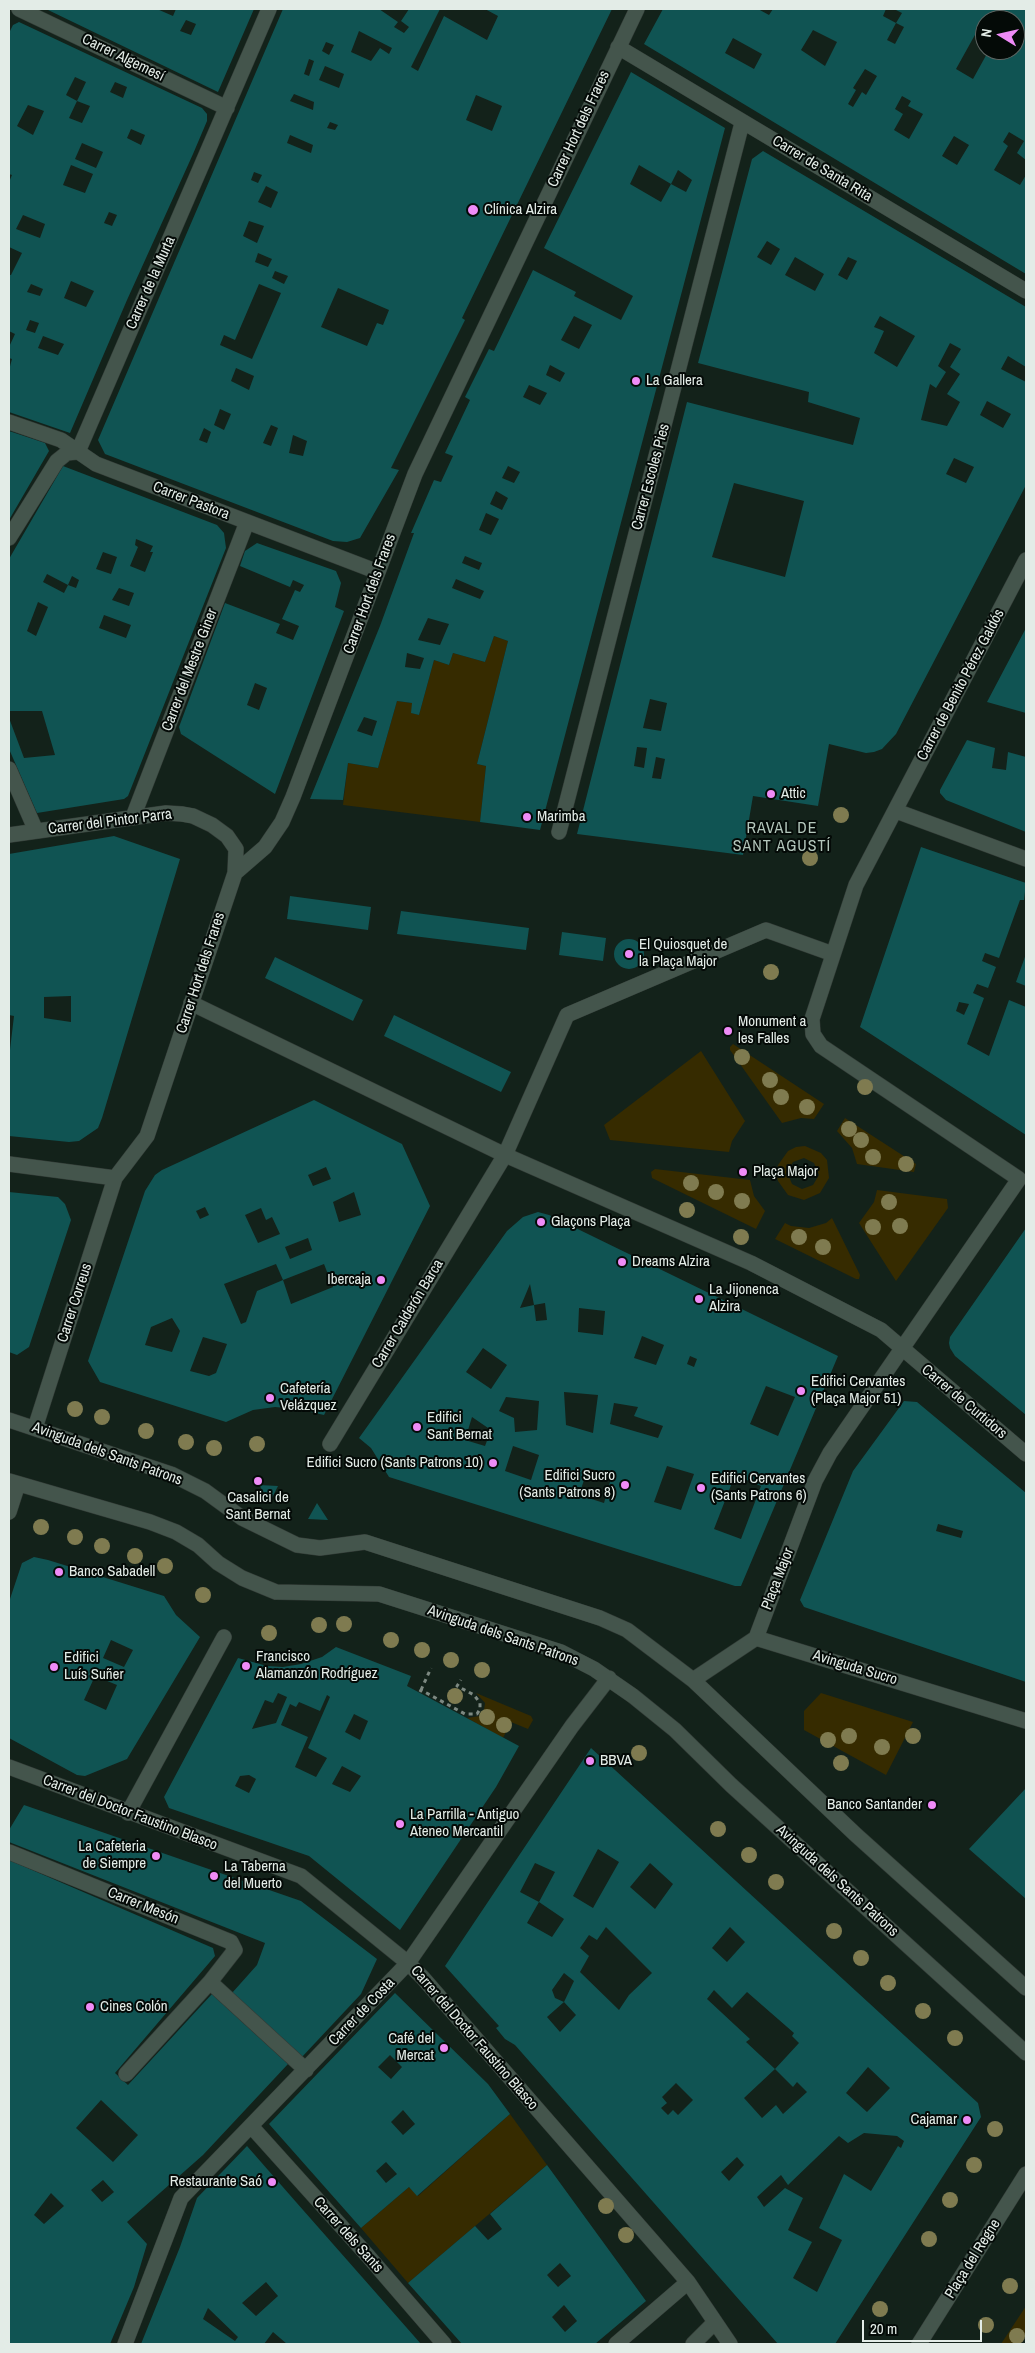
<!DOCTYPE html>
<html>
<head>
<meta charset="utf-8">
<style>
	body { margin:0 }
	#map { position:relative; width:1035px; height:2353px; overflow:hidden; background:#13221a; font-family:"Archivo Narrow",sans-serif }
	canvas { display:block }
	.frame { position:absolute; inset:0; border:10px solid #e3ece7; pointer-events:none }
	.north { position:absolute; left:975px; top:10px; width:50px; height:50px; box-sizing:border-box; background:#040a07; border:1px solid #5d6461; border-radius:50%; rotate:279deg; font-size:14px; font-weight:700; line-height:20px; text-align:center; color:#e3ece7 }
	.north::after { content:''; display:block; margin:auto; width:18px; height:22px; background:#ef8bf7; clip-path:polygon(50% 0,100% 100%,50% 72%,0 100%) }
	.scale { position:absolute; left:862px; top:2320px; width:120px; height:22px; box-sizing:border-box; border:2px solid #e3ece7; border-top:0; padding-left:6px; font-size:15px; line-height:18px; white-space:nowrap; color:#e3ece7; -webkit-text-stroke:4px #040a07; paint-order:stroke }
</style>
</head>
<body>
<div id="map">
<canvas width="1035" height="2353"></canvas>
<div class="frame"></div>
<div class="north">N</div>
<div class="scale">20 m</div>
</div>
<script>
const g = document.querySelector('canvas').getContext('2d');
g.lineJoin = 'round';
function fill(path, color) { g.fillStyle = color; g.fill(path, 'evenodd'); }
const toPath = rows => new Path2D(rows.map(r => 'M' + r).join(''));
function trace(path, color, width, dash) { g.strokeStyle = color; g.lineWidth = width; g.lineCap = dash ? 'butt' : 'round'; g.setLineDash(dash || []); g.stroke(path); }
function label(font, color, halo, rows, align = 'center') {
  g.font = font + ' "Archivo Narrow",sans-serif'; g.lineWidth = 4; g.setLineDash([]); g.textBaseline = 'middle'; g.strokeStyle = halo; g.fillStyle = color; for (const [text, x, y, turn = 0] of rows) {
    g.save(); g.translate(x, y); g.rotate((+turn || 0) * Math.PI / 180); g.textAlign = isNaN(turn) ? turn : align; if (halo) g.strokeText(text, 0, 0); g.fillText(text, 0, 0); g.restore();
  }
}
fill(toPath([
	[494,636,508,641,477,764,486,766,480,822,343,805,348,763,378,768,397,701,412,703,412,713,419,715,434,660,449,665,453,653,485,662],
	[733,1044,824,1104,814,1119,801,1118,782,1123,730,1050,730,1047],
	[701,1051,745,1121,732,1141,729,1152,610,1140,604,1125],
	[845,1118,916,1164,914,1172,857,1164,852,1148,837,1131],
	[805,1146,821,1153,827,1160,829,1178,820,1193,804,1200,788,1195,778,1181,776,1173,778,1165,788,1151,796,1147],
	[804,1158,814,1163,819,1175,813,1185,802,1189,792,1184,787,1172,793,1162],
	[655,1169,750,1180,754,1196,765,1211,756,1229,652,1178,651,1172],
	[877,1190,947,1199,948,1208,896,1281,859,1223,874,1202],
	[832,1218,860,1275,859,1279,856,1279,775,1239,785,1223,791,1226,809,1228,826,1223],
	[476,1693,531,1716,533,1720,528,1729,511,1722,503,1738,467,1718,480,1716,484,1710,485,1703],
	[821,1693,913,1722,886,1775,804,1730,804,1711],
	[510,2114,547,2165,408,2283,361,2228,409,2187,418,2196],
	[1026,2306,1026,2333,1017,2344,1001,2344]
]), '#362b00');
fill(toPath([
	[46,9,157,9,173,16,176,9,254,9,218,92],
	[186,20,196,24,191,35,180,31],
	[283,9,379,9,398,22,394,27,404,33,409,27,401,21,409,9,440,9,411,67,418,71,444,16,487,40,498,16,485,9,612,9,462,318,465,320,391,468,399,470,360,538,347,542,333,541,105,454,98,440],
	[359,31,392,48,389,54,380,48,371,61,351,52],
	[326,42,334,45,329,55,322,51],
	[309,59,314,61,309,76,304,74],
	[325,66,344,74,339,88,319,80],
	[294,94,314,102,313,110,290,101],
	[476,95,502,106,492,131,466,120],
	[330,122,338,125,335,130,327,128],
	[290,135,313,145,311,153,287,143],
	[254,172,262,175,258,183,251,180],
	[266,186,278,192,271,208,258,202],
	[249,221,264,226,257,243,243,236],
	[258,253,272,259,268,267,255,262],
	[275,271,288,276,284,284,272,278],
	[259,284,281,293,252,359,220,345,224,335,235,340],
	[338,288,389,310,383,325,377,323,367,346,321,327],
	[236,368,254,376,249,390,231,381],
	[220,409,231,414,224,430,214,425],
	[271,425,278,428,271,446,263,443],
	[204,428,211,432,207,443,199,440],
	[293,435,307,441,303,456,289,453],
	[663,9,758,9,769,15,773,9,886,9,883,16,896,23,887,40,895,44,904,27,896,23,902,13,894,9,1026,9,1026,160,1017,153,1024,141,1009,132,1003,142,1008,146,994,170,1020,185,1026,175,1026,274,644,44],
	[985,20,1015,20,1015,50,989,50,973,79,956,69,976,33,985,40],
	[813,30,837,42,825,66,801,50],
	[733,38,762,54,754,69,725,53],
	[865,69,877,76,866,95,862,92,853,107,848,104,856,90,853,88],
	[902,96,911,101,908,106,923,114,909,139,894,130,903,114,895,109],
	[954,136,969,145,957,165,942,156],
	[19,22,202,108,207,114,207,121,193,154,127,300,70,433,9,412,9,370,12,359,9,358,9,347,15,334,9,331,9,275,11,275,22,253,9,247,9,182,12,175,9,174,9,33,13,25],
	[75,77,86,82,77,101,90,106,82,123,69,118,77,101,66,95],
	[115,82,127,87,123,98,110,92],
	[28,105,44,111,33,135,17,126],
	[131,129,145,135,141,145,127,138],
	[82,143,103,152,96,168,75,159],
	[71,165,93,174,85,193,63,185],
	[109,212,117,215,112,226,104,223],
	[23,215,45,224,40,238,16,229],
	[71,281,94,291,86,307,64,298],
	[31,284,43,289,40,296,27,292],
	[30,320,39,323,35,333,26,330],
	[43,336,64,344,58,355,38,348],
	[631,72,725,128,540,830,480,822,486,766,477,764,508,641,494,636,485,662,453,653,449,665,434,660,419,715,411,713,412,703,397,701,378,768,348,763,343,800,310,799,380,626,414,533,411,533,434,480,441,482,453,456,445,453,470,400,465,397,489,349,494,351,533,270,576,292,574,296,621,320,633,296,544,248],
	[639,165,671,184,678,170,692,180,686,192,671,184,661,202,630,184],
	[574,316,592,325,579,349,561,340],
	[550,365,565,373,560,382,546,375],
	[529,385,547,393,540,405,523,397],
	[508,466,520,472,514,483,502,478],
	[496,491,508,498,502,510,490,504],
	[486,513,499,519,491,535,479,530],
	[465,556,482,563,479,570,462,563],
	[456,579,484,591,480,599,452,588],
	[428,618,449,624,440,645,418,640],
	[407,653,424,658,420,669,405,667],
	[364,717,377,721,372,736,357,731],
	[763,151,1026,307,1026,367,1008,356,1001,369,1026,382,1026,485,896,734,882,749,874,752,866,753,829,744,818,806,753,796,743,855,577,834,687,402,853,445,860,418,808,402,809,392,698,363,752,159],
	[767,241,780,249,771,265,757,257],
	[795,257,824,274,815,291,785,275],
	[848,257,857,261,847,280,838,275],
	[880,316,915,336,897,367,874,353,884,331,874,327],
	[950,343,961,349,950,367,960,374,947,394,960,402,947,426,921,420,930,384,936,388,946,372,938,366],
	[987,401,1011,414,1003,428,980,415],
	[954,458,974,467,966,483,946,474],
	[734,483,804,501,785,577,712,557],
	[650,699,667,703,661,731,643,728],
	[637,747,647,748,644,768,634,766],
	[656,757,665,759,661,779,652,778],
	[9,431,45,443,49,451,9,520],
	[63,466,217,525,224,533,226,548,128,796,124,799,37,813,9,749,9,718,24,758,55,755,42,711,9,711,9,559],
	[136,539,153,546,150,552,153,552,145,572,130,566,138,547,135,545],
	[103,552,117,557,111,574,96,569],
	[47,574,68,585,64,593,43,582],
	[72,576,79,580,76,588,68,585],
	[119,588,134,593,129,606,112,600],
	[38,602,48,607,36,636,27,631],
	[104,615,131,625,126,638,99,628],
	[257,543,336,571,341,583,335,607,344,611,275,794,181,734,179,727,225,603,280,624,276,633,293,640,299,626,282,619,295,590,300,592,304,585,293,580,290,587,240,566,245,551],
	[255,683,267,688,259,710,247,705],
	[1026,628,1026,713,987,702],
	[967,740,995,748,992,768,1006,770,1008,752,1026,757,1026,832,946,800,940,793,940,790],
	[114,836,180,859,102,1118,98,1128,79,1141,69,1142,9,1136,9,1058,14,1016,9,1015,9,854],
	[71,996,71,1022,44,1018,44,997],
	[921,847,1026,883,1024,900,1020,900,999,958,985,953,982,961,996,967,988,988,977,984,973,993,984,998,967,1044,989,1056,1009,1000,1026,1007,1026,1135,860,1027],
	[959,1002,969,1004,964,1015,956,1011],
	[290,896,371,907,368,930,287,919],
	[401,911,529,928,526,950,397,934],
	[562,932,606,938,603,961,559,955],
	'614 954a15 15 0 1 1 30 0a15 15 0 1 1-30 0Z',
	[1026,954,1026,986,1016,982],
	[275,957,363,1000,353,1021,265,978],
	[394,1015,511,1072,501,1092,384,1036],
	[314,1100,402,1144,430,1206,324,1415,297,1409,275,1407,253,1410,226,1422,100,1382,88,1361,145,1191,155,1175,162,1170],
	[326,1167,331,1179,313,1186,308,1175],
	[354,1192,361,1215,339,1222,333,1202],
	[205,1207,209,1215,200,1219,196,1211],
	[261,1208,266,1220,272,1217,280,1234,258,1243,245,1215],
	[308,1238,312,1250,290,1259,285,1247],
	[276,1264,283,1280,324,1264,333,1287,291,1304,283,1280,257,1291,246,1322,241,1324,224,1284],
	[172,1318,180,1331,172,1352,145,1345,151,1327],
	[203,1337,227,1344,216,1373,209,1376,190,1371],
	[9,1192,58,1197,65,1204,71,1220,29,1347,17,1355,9,1352],
	[538,1212,549,1215,838,1356,741,1586,735,1586,389,1477,371,1448,359,1438,507,1231,523,1217],
	[530,1284,534,1305,520,1308],
	[545,1303,547,1320,536,1321,534,1305],
	[579,1308,605,1311,603,1335,578,1332],
	[642,1336,664,1345,656,1365,634,1358],
	[483,1348,507,1365,491,1389,466,1372],
	[690,1356,697,1359,694,1367,687,1364],
	[766,1386,795,1397,778,1436,750,1424],
	[564,1392,598,1395,593,1433,566,1425],
	[506,1397,539,1401,537,1430,515,1432,514,1418,499,1411],
	[614,1403,638,1407,634,1416,663,1426,658,1438,610,1424],
	[472,1417,491,1430,485,1446,465,1440],
	[513,1446,539,1455,531,1480,505,1471],
	[667,1466,694,1474,681,1510,654,1502],
	[588,1468,612,1475,604,1503,579,1495],
	[735,1475,761,1486,741,1539,714,1529],
	[1026,1228,1026,1415,955,1356,950,1348,949,1343,950,1337],
	[904,1401,917,1402,1026,1493,1026,1682,804,1607,800,1600,853,1471],
	[938,1524,963,1531,961,1538,936,1531],
	[259,1485,278,1486,270,1502],
	[317,1503,328,1520,308,1519],
	[34,1557,48,1560,164,1596,176,1615,200,1637,127,1759,85,1776,77,1775,9,1738,9,1602,22,1563],
	[111,1640,133,1650,124,1667,103,1658],
	[95,1676,117,1685,106,1710,84,1700],
	[336,1647,411,1676,407,1686,519,1746,496,1787,400,1930,309,1856,169,1808,164,1797,238,1658,267,1666,283,1667,301,1664,322,1657],
	[278,1693,287,1697,276,1723,252,1729,265,1700,273,1703],
	[327,1695,330,1697,308,1748,327,1758,316,1777,295,1767,308,1737,281,1725,290,1704,296,1707,299,1702,320,1711],
	[354,1714,368,1721,360,1740,345,1732],
	[342,1766,361,1776,350,1792,332,1784],
	[249,1775,256,1779,249,1793,235,1786,240,1776],
	[591,1748,978,2103,981,2117,835,2344,778,2344,515,2045,505,2039,496,2028,499,2026,445,1966],
	[598,1849,619,1862,593,1908,573,1896],
	[535,1863,555,1872,539,1902,564,1919,552,1937,527,1923,539,1902,520,1892],
	[650,1863,673,1884,655,1909,630,1887],
	[606,1927,652,1973,629,1995,619,2010,580,1972,589,1956,580,1948,589,1935,597,1940],
	[730,1927,745,1942,727,1962,712,1948],
	[564,1973,574,1981,564,2002,555,1998,552,1990],
	[714,1990,732,2008,747,1992,794,2033,792,2036,799,2043,775,2069,793,2087,797,2082,807,2092,783,2114,776,2105,762,2118,744,2098,775,2069,746,2042,750,2039,707,1999],
	[564,2002,576,2015,560,2032,547,2017],
	[868,2067,890,2088,867,2112,846,2093],
	[676,2083,693,2100,678,2115,673,2110,668,2115,661,2108,667,2103,662,2097],
	[864,2133,897,2136,904,2141,901,2148,898,2146,871,2191,844,2174,819,2228,842,2240,817,2292,793,2278,812,2242,788,2230,803,2198,785,2188,764,2207,757,2197,781,2175,788,2185,839,2136,848,2143],
	[737,2157,744,2165,729,2181,721,2172],
	[1026,1788,1026,1899,969,1849],
	[24,1805,301,1901,377,1959,361,1994,301,2058,232,1993,257,1965,265,1943,9,1842,9,1830],
	[9,1860,213,1948,215,1956,115,2073,128,2085,212,1994,288,2064,203,2155,127,2222,147,2244,134,2287,110,2344,9,2344],
	[101,2100,138,2135,113,2162,76,2128],
	[103,2180,114,2192,102,2202,91,2190],
	[51,2193,64,2206,44,2224,34,2215],
	[395,1993,488,2084,510,2114,417,2196,409,2187,361,2228,269,2124],
	[390,2055,402,2067,391,2079,378,2067],
	[403,2110,415,2124,403,2135,391,2122],
	[386,2162,397,2174,386,2183,376,2171],
	[247,2146,296,2202,421,2344,287,2344,273,2332,264,2344,141,2344,180,2247,197,2198],
	[266,2282,278,2296,256,2316,242,2303],
	[208,2308,238,2337,235,2341,203,2319],
	[547,2165,646,2301,595,2344,462,2344,408,2283,475,2226,488,2240,502,2229,490,2214],
	[560,2263,571,2276,558,2287,547,2275],
	[564,2305,577,2321,565,2332,552,2317]
]), '#105453');
const minor = toPath([
	[19,9,227,108],
	[618,47,1026,291],
	[9,422,61,440,96,464,378,572],
	[9,538,57,461,67,453,77,452,80,447,269,9],
	[9,769,36,831],
	[896,811,1026,859],
	[133,817,247,522],
	[559,832,742,123],
	[9,835,166,813,182,814,193,816,212,825,227,836,236,849,235,873],
	[191,1003,505,1155,751,1263,881,1330,1026,1454],
	[9,1164,115,1178],
	[9,1420,171,1474,205,1491,242,1518,297,1545,320,1548,365,1542,600,1618,627,1630,693,1680,855,1834,1026,1988],
	[35,1428,115,1178,147,1136,235,873,265,847,282,822,293,797,415,474,637,9],
	[330,1444,505,1155,567,1015,766,930,833,954],
	[9,1481,150,1522,176,1532,198,1545,218,1563,242,1578,276,1592,379,1594,561,1652,594,1669,633,1696,675,1730,731,1785,1026,2053],
	[9,1512,18,1484],
	[756,1638,815,1481,830,1453,1019,1179,821,1046,813,1034,812,1019,856,885,1026,560],
	[756,1638,1026,1721],
	[693,1680,756,1638],
	[9,1767,301,1876,408,1963,423,1978,688,2282,730,2344],
	[128,1813,224,1637],
	[9,1852,231,1942,235,1950,210,1982,306,2070],
	[126,2074,210,1982],
	[251,2126,368,2256,444,2344],
	[125,2344,181,2198,408,1963,572,1726,609,1678],
	[616,2344,688,2282],
	[693,2344,715,2322],
	[919,2344,1026,2174]
]);
trace(minor, '#333c37', 16);
trace(toPath([
	[421,1690,431,1668],
	[420,1692,421,1690,465,1714,477,1714,480,1709,480,1703,474,1695,457,1686,461,1680]
]), '#7d8982', 3, [4, 4]);
trace(minor, '#44554c', 15);
g.fillStyle = '#7f7b50';
for (const [x, y] of [
	[841,815],
	[810,858],
	[771,972],
	[742,1057],
	[770,1080],
	[865,1087],
	[781,1097],
	[807,1107],
	[849,1129],
	[861,1140],
	[873,1157],
	[906,1164],
	[691,1183],
	[716,1192],
	[742,1201],
	[889,1202],
	[687,1210],
	[900,1226],
	[873,1227],
	[741,1237],
	[799,1237],
	[823,1247],
	[75,1409],
	[102,1417],
	[146,1431],
	[186,1442],
	[257,1444],
	[214,1448],
	[41,1527],
	[75,1537],
	[102,1546],
	[135,1556],
	[165,1566],
	[203,1595],
	[344,1624],
	[319,1625],
	[269,1633],
	[391,1640],
	[422,1650],
	[451,1660],
	[482,1670],
	[455,1696],
	[487,1717],
	[504,1725],
	[849,1736],
	[913,1736],
	[828,1740],
	[882,1747],
	[639,1753],
	[841,1763],
	[718,1829],
	[749,1855],
	[776,1882],
	[834,1931],
	[861,1958],
	[888,1983],
	[923,2011],
	[955,2038],
	[995,2129],
	[974,2165],
	[950,2200],
	[606,2206],
	[626,2235],
	[929,2239],
	[1010,2286],
	[880,2309],
	[986,2325],
	[1017,2336]
]) { g.beginPath(); g.arc(x, y, 8, 0, 2 * Math.PI); g.fill(); }
for (const [x, y, r, color] of [
	[473,210,6,"#ef8bf7"],
	[636,381,5,"#ef8bf7"],
	[771,794,5,"#ef8bf7"],
	[527,817,5,"#ef8bf7"],
	[629,954,5,"#ef8bf7"],
	[728,1031,5,"#ef8bf7"],
	[743,1172,5,"#ef8bf7"],
	[541,1222,5,"#ef8bf7"],
	[622,1262,5,"#ef8bf7"],
	[381,1280,5,"#ef8bf7"],
	[699,1299,5,"#ef8bf7"],
	[801,1391,5,"#ef8bf7"],
	[270,1398,5,"#ef8bf7"],
	[417,1427,5,"#ef8bf7"],
	[493,1463,5,"#ef8bf7"],
	[258,1481,5,"#ef8bf7"],
	[625,1485,5,"#ef8bf7"],
	[701,1488,5,"#ef8bf7"],
	[59,1572,5,"#ef8bf7"],
	[246,1666,5,"#ef8bf7"],
	[54,1667,5,"#ef8bf7"],
	[590,1761,5,"#ef8bf7"],
	[932,1805,5,"#ef8bf7"],
	[400,1824,5,"#ef8bf7"],
	[156,1856,5,"#ef8bf7"],
	[214,1876,5,"#ef8bf7"],
	[90,2007,5,"#ef8bf7"],
	[444,2048,5,"#ef8bf7"],
	[967,2120,5,"#ef8bf7"],
	[272,2182,5,"#ef8bf7"]
]) { const dot = new Path2D(); dot.arc(x, y, r, 0, 2 * Math.PI); g.fillStyle = color; g.fill(dot); trace(dot, '#040a07', 2); }
label('15px', '#e3ece7', '#040a07', [
	["Carrer Algemesí",123,58,26],
	["Carrer Hort dels Frares",579,129,-65],
	["Carrer de Santa Rita",822,169,31],
	["Carrer de la Murta",151,283,-66],
	["Carrer Escoles Pies",651,477,-75],
	["Carrer Pastora",191,501,21],
	["Carrer Hort dels Frares",370,594,-70],
	["Carrer del Mestre Giner",190,670,-69],
	["Carrer de Benito Pérez Galdós",961,685,-62],
	["Carrer del Pintor Parra",110,822,-7],
	["Carrer Hort dels Frares",201,973,-72],
	["Carrer Correus",75,1303,-72],
	["Carrer Calderón Barca",408,1314,-59],
	["Carrer de Curtidors",964,1402,40],
	["Avinguda dels Sants Patrons",107,1454,20],
	["Plaça Major",778,1579,-69],
	["Avinguda dels Sants Patrons",503,1636,19],
	["Avinguda Sucro",855,1668,17],
	["Carrer del Doctor Faustino Blasco",130,1813,21],
	["Avinguda dels Sants Patrons",837,1881,42],
	["Carrer Mesón",143,1906,22],
	["Carrer de Costa",362,2012,-46],
	["Carrer del Doctor Faustino Blasco",474,2038,49],
	["Carrer dels Sants",348,2235,48],
	["Plaça del Regne",973,2259,-58]
]);
label('15px', '#e3ece7', '#040a07', [
	["Clínica Alzira",484,210],
	["La Gallera",646,381],
	["Attic",781,794],
	["Marimba",537,817],
	["El Quiosquet de",639,945],
	["la Plaça Major",639,962],
	["Monument a",738,1022],
	["les Falles",738,1039],
	["Plaça Major",753,1172],
	["Glaçons Plaça",551,1222],
	["Dreams Alzira",632,1262],
	["Ibercaja",371,1280,"right"],
	["La Jijonenca",709,1290],
	["Alzira",709,1307],
	["Edifici Cervantes",811,1382],
	["(Plaça Major 51)",811,1399],
	["Cafetería",280,1389],
	["Velázquez",280,1406],
	["Edifici",427,1418],
	["Sant Bernat",427,1435],
	["Edifici Sucro (Sants Patrons 10)",483,1463,"right"],
	["Edifici Sucro",615,1476,"right"],
	["(Sants Patrons 8)",615,1493,"right"],
	["Edifici Cervantes",711,1479],
	["(Sants Patrons 6)",711,1496],
	["Casalici de",258,1498,"center"],
	["Sant Bernat",258,1515,"center"],
	["Banco Sabadell",69,1572],
	["Francisco",256,1657],
	["Alamanzón Rodríguez",256,1674],
	["Edifici",64,1658],
	["Luís Suñer",64,1675],
	["BBVA",600,1761],
	["Banco Santander",922,1805,"right"],
	["La Parrilla - Antiguo",410,1815],
	["Ateneo Mercantil",410,1832],
	["La Cafeteria",146,1847,"right"],
	["de Siempre",146,1864,"right"],
	["La Taberna",224,1867],
	["del Muerto",224,1884],
	["Cines Colón",100,2007],
	["Café del",434,2039,"right"],
	["Mercat",434,2056,"right"],
	["Cajamar",957,2120,"right"],
	["Restaurante Saó",262,2182,"right"]
], 'left');
g.letterSpacing = '1px';
label('16px', '#b3c6bb', '#040a07', [
	["RAVAL DE",782,829],
	["SANT AGUSTÍ",782,847]
]);
g.letterSpacing = '0px';
</script>
</body>
</html>
